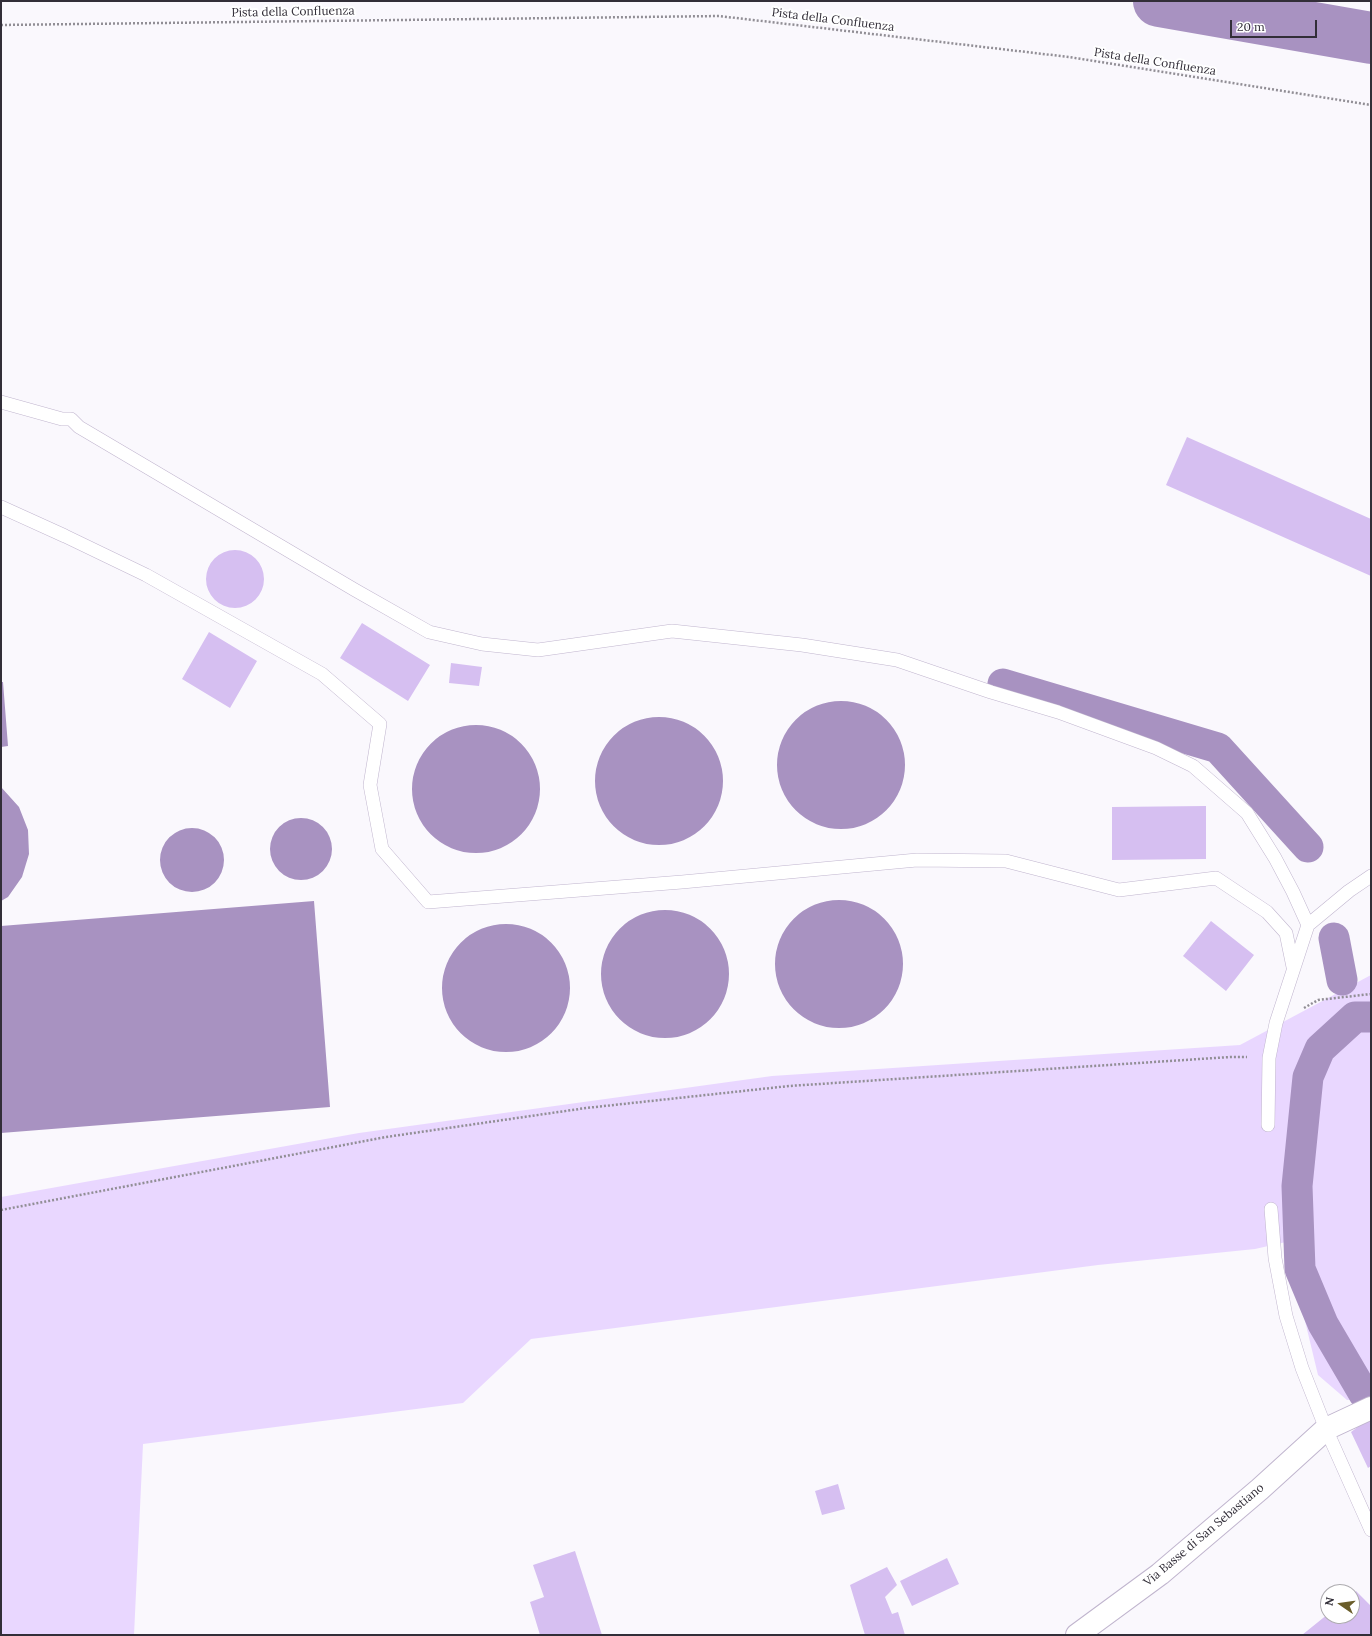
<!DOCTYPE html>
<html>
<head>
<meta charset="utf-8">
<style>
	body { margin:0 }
	#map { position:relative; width:1372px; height:1636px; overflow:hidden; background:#faf8fd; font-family:Lora,serif }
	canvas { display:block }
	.frame { position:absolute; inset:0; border:2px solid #322e38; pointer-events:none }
	.north { position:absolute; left:1320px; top:1584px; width:40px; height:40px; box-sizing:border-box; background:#fff; border:1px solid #adabaf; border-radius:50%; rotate:283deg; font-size:11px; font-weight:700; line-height:16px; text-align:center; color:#322e38 }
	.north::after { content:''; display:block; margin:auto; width:14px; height:18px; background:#6a5d2a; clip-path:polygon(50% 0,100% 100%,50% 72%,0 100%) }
	.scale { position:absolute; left:1230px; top:20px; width:87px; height:18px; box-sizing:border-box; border:2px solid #322e38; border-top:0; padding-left:5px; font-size:12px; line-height:14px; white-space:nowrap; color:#322e38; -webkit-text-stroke:3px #fff; paint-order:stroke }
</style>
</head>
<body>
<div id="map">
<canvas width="1372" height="1636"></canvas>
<div class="frame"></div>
<div class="north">N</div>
<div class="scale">20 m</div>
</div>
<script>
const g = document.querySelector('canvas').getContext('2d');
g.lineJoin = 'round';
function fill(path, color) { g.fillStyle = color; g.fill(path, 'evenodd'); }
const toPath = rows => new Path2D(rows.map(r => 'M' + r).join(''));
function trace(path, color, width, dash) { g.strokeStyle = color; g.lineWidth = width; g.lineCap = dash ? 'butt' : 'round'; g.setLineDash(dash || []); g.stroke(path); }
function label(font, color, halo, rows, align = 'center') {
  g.font = font + ' Lora,serif'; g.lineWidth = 4; g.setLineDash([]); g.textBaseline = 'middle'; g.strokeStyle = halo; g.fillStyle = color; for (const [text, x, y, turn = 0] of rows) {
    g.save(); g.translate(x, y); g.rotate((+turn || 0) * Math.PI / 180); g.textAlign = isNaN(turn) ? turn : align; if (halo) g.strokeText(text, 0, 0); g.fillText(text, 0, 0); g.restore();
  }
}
fill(toPath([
	[1371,975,1371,1397,1366,1399,1347,1400,1318,1375,1286,1242,1255,1249,1098,1265,531,1339,463,1403,143,1444,134,1635,1,1635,1,1197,359,1133,772,1076,1240,1045]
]), '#e9d7ff');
fill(toPath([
	[1,682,3,682,8,746,1,747],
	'777 765a64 64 0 1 1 128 0a64 64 0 1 1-128 0Z',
	'595 781a64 64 0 1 1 128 0a64 64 0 1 1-128 0Z',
	'412 789a64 64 0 1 1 128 0a64 64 0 1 1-128 0Z',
	[1,787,19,807,28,830,29,854,22,877,8,897,1,901],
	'270 849a31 31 0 1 1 62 0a31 31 0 1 1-62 0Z',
	'160 860a32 32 0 1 1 64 0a32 32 0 1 1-64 0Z',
	'775 964a64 64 0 1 1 128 0a64 64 0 1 1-128 0Z',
	[314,901,330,1107,1,1133,1,926],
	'601 974a64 64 0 1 1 128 0a64 64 0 1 1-128 0Z',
	'442 988a64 64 0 1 1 128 0a64 64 0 1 1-128 0Z'
]), '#a892c1');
trace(toPath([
	[1003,684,1218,748,1308,847],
	[1334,938,1342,980],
	[1364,1394,1323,1324,1300,1269,1297,1186,1308,1077,1320,1049,1355,1017,1371,1017]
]), '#a892c1', 31);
trace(toPath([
	[1159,1,1371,38]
]), '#a892c1', 52);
fill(toPath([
	[1187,437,1371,519,1371,576,1166,485],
	'206 579a29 29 0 1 1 58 0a29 29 0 1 1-58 0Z',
	[362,623,430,665,408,701,340,658],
	[209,632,257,661,230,708,182,679],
	[451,663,482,667,479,686,449,683],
	[1206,806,1206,859,1112,860,1112,807],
	[1211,921,1254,955,1226,991,1183,956],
	[1371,1417,1371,1466,1368,1468,1351,1432],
	[838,1484,845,1509,822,1515,815,1491],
	[575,1551,602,1635,540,1635,530,1602,544,1597,533,1565],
	[947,1558,959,1584,912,1606,900,1581],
	[887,1567,897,1585,885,1597,892,1614,898,1612,905,1635,865,1635,850,1585],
	[1356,1591,1371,1606,1371,1635,1302,1635,1328,1614,1328,1616,1352,1616,1352,1594]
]), '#d6bff1');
const lane = toPath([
	[1,402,62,419,71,419,79,427,355,590,429,632,482,644,538,650,672,631,802,645,897,660,991,692,1058,712,1156,748,1193,766,1247,813,1275,858,1293,892,1308,925],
	[1,507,65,536,146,575,322,674,380,724,370,785,382,849,428,902,682,882,917,860,1006,861,1119,890,1216,878,1267,912,1286,933,1293,967],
	[1308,925,1349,891,1371,876],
	[1268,1125,1269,1058,1276,1023,1308,925],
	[1271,1209,1275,1258,1286,1316,1302,1368,1326,1429,1371,1530]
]);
const street = toPath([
	[1077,1635,1160,1574,1260,1489,1326,1429,1371,1408]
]);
trace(lane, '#c0b5ce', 14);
trace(street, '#c0b5ce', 24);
trace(toPath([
	[1,25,719,16,1069,57,1371,105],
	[1304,1008,1318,1000,1371,994],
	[1,1210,386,1137,586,1108,789,1086,1230,1057,1247,1057]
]), '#918e95', 2.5, [2, 2]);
trace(lane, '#fff', 13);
trace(street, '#fff', 22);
label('12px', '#322e38', '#fff', [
	["Pista della Confluenza",293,12,-1],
	["Pista della Confluenza",833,20,7],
	["Pista della Confluenza",1155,62,9],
	["Via Basse di San Sebastiano",1204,1535,-40]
]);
</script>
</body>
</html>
